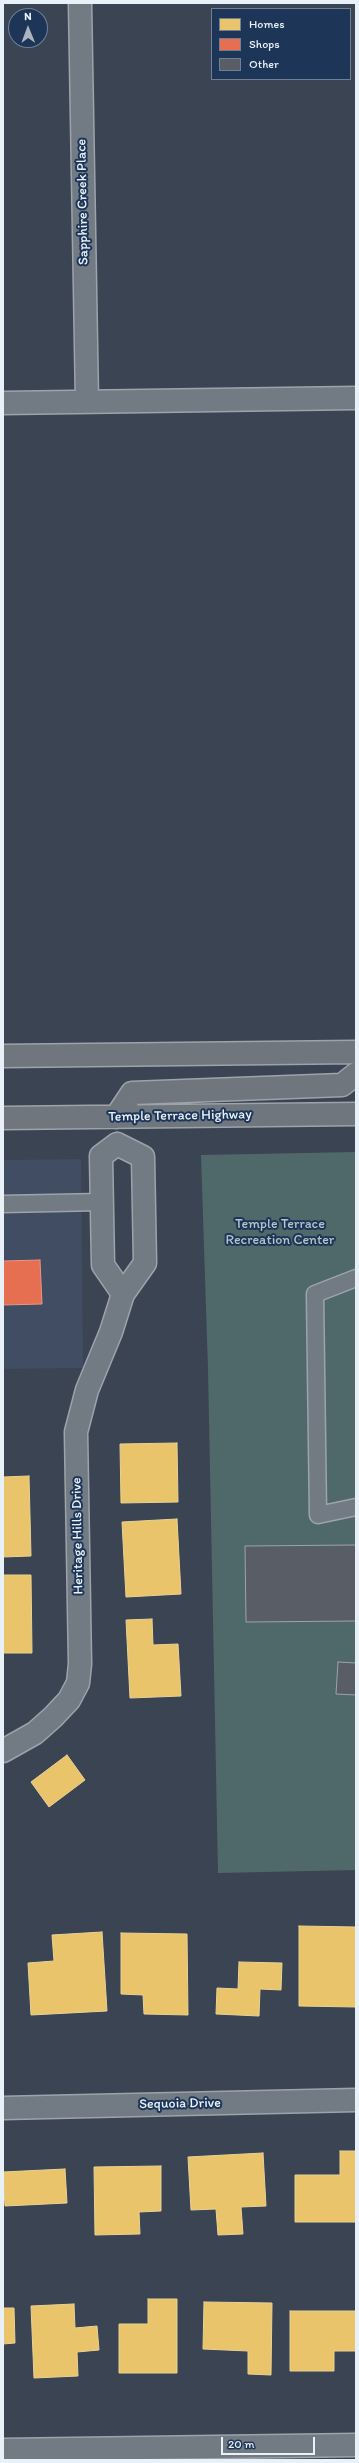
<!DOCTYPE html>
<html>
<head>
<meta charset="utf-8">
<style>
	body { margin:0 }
	#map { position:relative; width:359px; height:2463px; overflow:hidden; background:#3b4453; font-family:Itim,sans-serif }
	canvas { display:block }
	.frame { position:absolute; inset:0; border:4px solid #e8f1f8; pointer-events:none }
	.legend { position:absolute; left:211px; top:8px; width:140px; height:72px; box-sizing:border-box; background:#1d3557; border:1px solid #6e8097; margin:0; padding:5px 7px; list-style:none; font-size:12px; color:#e8f1f8 }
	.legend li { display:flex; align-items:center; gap:8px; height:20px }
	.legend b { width:20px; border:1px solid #6e8097 }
	.north { position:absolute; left:8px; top:8px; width:40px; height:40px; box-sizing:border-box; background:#1d3557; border:1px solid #6e8097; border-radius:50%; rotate:359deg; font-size:11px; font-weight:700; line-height:16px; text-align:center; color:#e8f1f8 }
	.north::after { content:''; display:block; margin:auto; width:14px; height:18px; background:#abb4be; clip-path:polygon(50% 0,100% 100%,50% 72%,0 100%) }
	.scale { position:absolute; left:221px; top:2437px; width:94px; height:18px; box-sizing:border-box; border:2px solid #e8f1f8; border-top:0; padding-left:5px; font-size:12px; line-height:14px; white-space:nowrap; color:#e8f1f8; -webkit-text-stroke:3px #1d3557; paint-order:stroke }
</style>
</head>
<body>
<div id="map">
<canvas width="359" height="2463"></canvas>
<div class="frame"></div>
<ul class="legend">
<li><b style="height:11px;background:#e9c46a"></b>Homes</li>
<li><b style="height:11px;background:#e76f51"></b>Shops</li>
<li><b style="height:11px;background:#595d66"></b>Other</li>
</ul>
<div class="north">N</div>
<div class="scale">20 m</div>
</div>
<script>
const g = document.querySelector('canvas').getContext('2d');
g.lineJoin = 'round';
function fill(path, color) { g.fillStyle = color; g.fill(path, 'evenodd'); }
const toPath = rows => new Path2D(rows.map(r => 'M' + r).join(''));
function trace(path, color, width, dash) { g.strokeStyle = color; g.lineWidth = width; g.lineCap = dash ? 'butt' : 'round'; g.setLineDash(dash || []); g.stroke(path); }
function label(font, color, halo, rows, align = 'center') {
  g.font = font + ' Itim,sans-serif'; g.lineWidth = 4; g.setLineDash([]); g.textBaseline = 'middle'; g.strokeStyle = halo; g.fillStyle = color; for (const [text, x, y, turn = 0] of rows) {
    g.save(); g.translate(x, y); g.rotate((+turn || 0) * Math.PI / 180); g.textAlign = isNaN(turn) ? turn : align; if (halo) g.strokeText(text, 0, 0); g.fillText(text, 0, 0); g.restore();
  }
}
fill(toPath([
	[81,1159,83,1368,3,1369,3,1160]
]), '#414d62');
fill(toPath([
	[356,1152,356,1870,218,1873,208,1369,201,1155]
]), '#4f696a');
const homes = toPath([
	[177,1443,178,1502,121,1503,120,1444,177,1443],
	[29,1476,31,1556,3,1557,3,1477,29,1476],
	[177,1519,181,1594,126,1597,122,1522,177,1519],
	[3,1575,31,1575,32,1653,3,1653,3,1575],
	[152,1619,153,1645,178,1644,181,1696,130,1698,126,1620,152,1619],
	[67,1755,85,1780,49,1807,31,1782,67,1755],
	[299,1926,356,1927,356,2007,299,2006,299,1926],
	[102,1932,107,2011,31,2015,28,1963,54,1961,52,1935,102,1932],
	[121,1933,187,1934,188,2015,144,2014,143,1995,121,1994,121,1933],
	[239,1962,282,1963,281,1990,260,1989,259,2016,216,2014,217,1988,238,1989,239,1962],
	[340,2151,356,2151,356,2222,295,2222,295,2175,340,2175,340,2151],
	[263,2153,266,2206,241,2207,243,2234,218,2235,216,2209,191,2210,188,2157,263,2153],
	[161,2166,161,2211,139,2212,140,2234,95,2235,94,2167,161,2166],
	[65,2169,67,2203,5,2206,3,2172,65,2169],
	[148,2299,177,2299,177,2373,119,2373,119,2324,148,2324,148,2299],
	[204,2302,272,2303,271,2375,248,2374,248,2351,203,2349,204,2302],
	[74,2304,75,2328,97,2326,99,2350,77,2352,78,2376,34,2378,31,2306,74,2304],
	[3,2308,14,2308,15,2343,3,2344,3,2308],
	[290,2311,356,2311,356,2351,334,2351,334,2371,290,2371,290,2311]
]);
fill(homes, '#e9c46a');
trace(homes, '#e9d295', 1);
const shops = toPath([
	[40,1260,42,1304,3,1305,3,1261,40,1260]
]);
fill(shops, '#e76f51');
trace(shops, '#e79683', 1);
const building = toPath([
	[356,1545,356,1621,246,1622,245,1546,356,1545],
	[338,1662,356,1663,356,1695,336,1694,338,1662]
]);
fill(building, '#595d66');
trace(building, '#9da3ab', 1);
const lane = toPath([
	[3,1204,102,1202],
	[356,1278,315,1294,318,1515,356,1507]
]);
const street = toPath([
	[80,3,87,402],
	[3,403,356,398],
	[117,1144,101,1156,103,1265,123,1294],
	[3,1751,35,1733,53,1717,69,1700,78,1683,80,1664,76,1432,87,1390,111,1332,123,1294,145,1263,143,1157,117,1144],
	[3,2108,356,2100],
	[3,2450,356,2445]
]);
const primary = toPath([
	[3,1056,356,1052],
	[116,1117,132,1093,342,1085,356,1074],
	[3,1118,356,1114]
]);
trace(lane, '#9da3ab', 19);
trace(street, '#9da3ab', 25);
trace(primary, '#9da3ab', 25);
trace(lane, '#727a84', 16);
trace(street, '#727a84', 22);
trace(primary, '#6f767e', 22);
label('14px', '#e8f1f8', '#1d3557', [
	["Sapphire Creek Place",83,202,-91],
	["Temple Terrace Highway",180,1116,-1],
	["Heritage Hills Drive",78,1536,-91],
	["Sequoia Drive",180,2104,-1]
]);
label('14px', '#b4c4c8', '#1d3557', [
	["Temple Terrace",280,1224],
	["Recreation Center",280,1240]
]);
</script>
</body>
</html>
